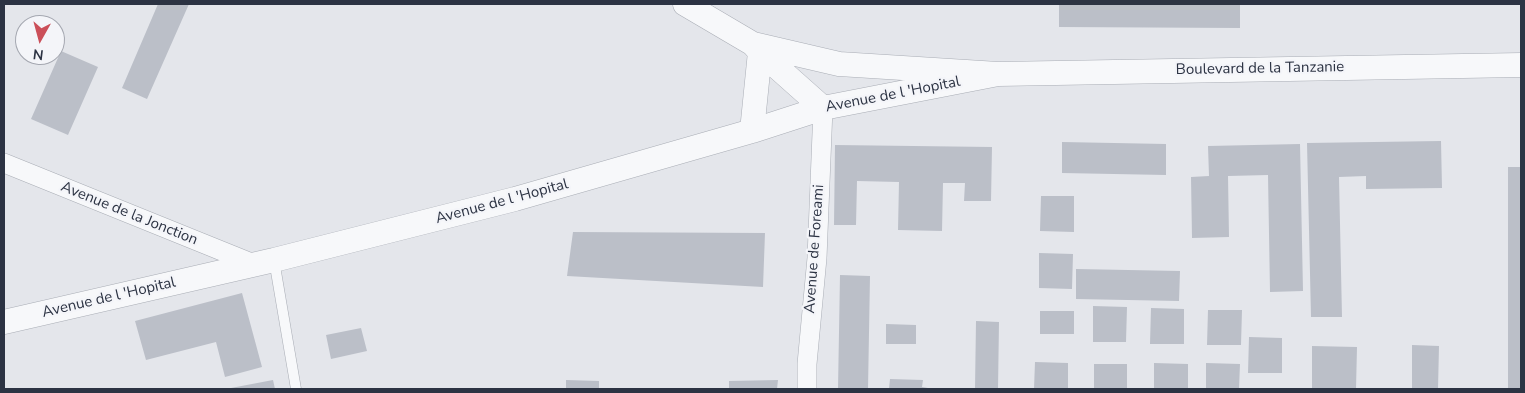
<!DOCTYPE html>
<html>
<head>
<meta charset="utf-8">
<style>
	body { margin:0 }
	#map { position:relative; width:1525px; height:393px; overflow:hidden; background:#e4e6eb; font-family:"Nunito Sans",sans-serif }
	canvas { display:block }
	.frame { position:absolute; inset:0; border:5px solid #2c3343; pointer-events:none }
	.north { position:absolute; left:15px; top:15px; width:50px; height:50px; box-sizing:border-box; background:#f4f5f9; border:1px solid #a4a7b0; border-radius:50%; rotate:187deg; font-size:14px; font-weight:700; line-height:20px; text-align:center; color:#2c3343 }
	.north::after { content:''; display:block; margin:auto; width:18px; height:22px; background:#cb4f59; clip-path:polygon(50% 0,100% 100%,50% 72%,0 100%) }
</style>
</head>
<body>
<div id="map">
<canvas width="1525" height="393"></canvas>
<div class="frame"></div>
<div class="north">N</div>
</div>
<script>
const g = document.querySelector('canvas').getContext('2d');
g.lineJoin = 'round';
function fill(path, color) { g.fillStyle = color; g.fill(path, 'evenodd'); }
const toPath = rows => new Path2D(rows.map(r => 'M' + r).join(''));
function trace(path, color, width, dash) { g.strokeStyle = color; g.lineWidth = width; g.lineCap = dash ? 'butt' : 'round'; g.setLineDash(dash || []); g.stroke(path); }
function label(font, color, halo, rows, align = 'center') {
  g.font = font + ' "Nunito Sans",sans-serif'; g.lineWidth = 4.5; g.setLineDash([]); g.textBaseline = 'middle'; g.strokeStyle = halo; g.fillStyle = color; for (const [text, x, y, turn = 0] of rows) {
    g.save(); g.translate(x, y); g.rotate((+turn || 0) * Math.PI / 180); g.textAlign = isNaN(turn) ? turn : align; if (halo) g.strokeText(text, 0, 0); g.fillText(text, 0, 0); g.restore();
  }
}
fill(toPath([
	[158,4,189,4,147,99,122,88],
	[1059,4,1240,4,1240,28,1059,27],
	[61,51,98,67,68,135,31,119],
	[1441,141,1442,188,1366,189,1366,176,1339,177,1342,317,1311,317,1307,143],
	[1062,142,1166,144,1166,175,1062,173],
	[1300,144,1303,291,1270,292,1268,175,1228,176,1229,237,1192,238,1191,177,1209,176,1208,146],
	[835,145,992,147,991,201,964,201,965,183,943,183,942,231,898,230,899,182,857,181,856,225,834,225],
	[1508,167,1521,167,1521,389,1508,389],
	[1041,196,1074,196,1074,232,1040,231],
	[573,232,765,233,763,287,567,276],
	[1039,253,1073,254,1072,289,1039,288],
	[1076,269,1180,271,1179,301,1076,299],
	[840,275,870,276,868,389,838,389],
	[242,293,262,367,225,377,216,342,146,360,135,321],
	[1093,306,1127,307,1126,342,1093,342],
	[1151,308,1184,309,1184,344,1150,344],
	[1208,310,1242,310,1241,345,1207,345],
	[1040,311,1074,311,1074,334,1040,334],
	[976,321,999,322,998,389,975,389],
	[886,324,916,325,916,344,886,344],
	[361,328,367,351,331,359,326,335],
	[1249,337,1282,338,1282,373,1248,373],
	[1412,345,1439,346,1438,389,1412,389],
	[1312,346,1357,347,1356,389,1312,389],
	[1035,362,1068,363,1068,389,1034,389],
	[1154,363,1188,364,1188,389,1154,389],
	[1206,363,1240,364,1239,389,1206,389],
	[1094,364,1127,364,1127,389,1094,389],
	[890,379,923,380,922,387,928,388,928,389,889,389],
	[273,380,275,389,231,389,231,388],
	[566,380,599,381,599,389,566,389],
	[778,380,777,389,729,389,729,381]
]), '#bbbfc8');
const service = toPath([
	[274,260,296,389]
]);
const minor = toPath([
	[4,163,254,264],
	[807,389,807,364,817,258,823,108]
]);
const tertiary = toPath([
	[685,4,753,44,839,64,998,74,1521,65],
	[753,44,760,52,823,108],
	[752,131,760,52],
	[4,322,274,260,515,199,752,131,823,108,998,74]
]);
trace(service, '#a9adb5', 11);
trace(minor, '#a9adb5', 20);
trace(tertiary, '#a9adb5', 25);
trace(service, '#f7f8fa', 10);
trace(minor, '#f7f8fa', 19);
trace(tertiary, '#f7f8fa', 24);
label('15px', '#2c3343', '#f4f5f9', [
	["Boulevard de la Tanzanie",1260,69,-1],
	["Avenue de l 'Hopital",893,95,-11],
	["Avenue de l 'Hopital",502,202,-15],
	["Avenue de la Jonction",129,214,22],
	["Avenue de Foreami",815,249,-86],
	["Avenue de l 'Hopital",109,298,-13]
]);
</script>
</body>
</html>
